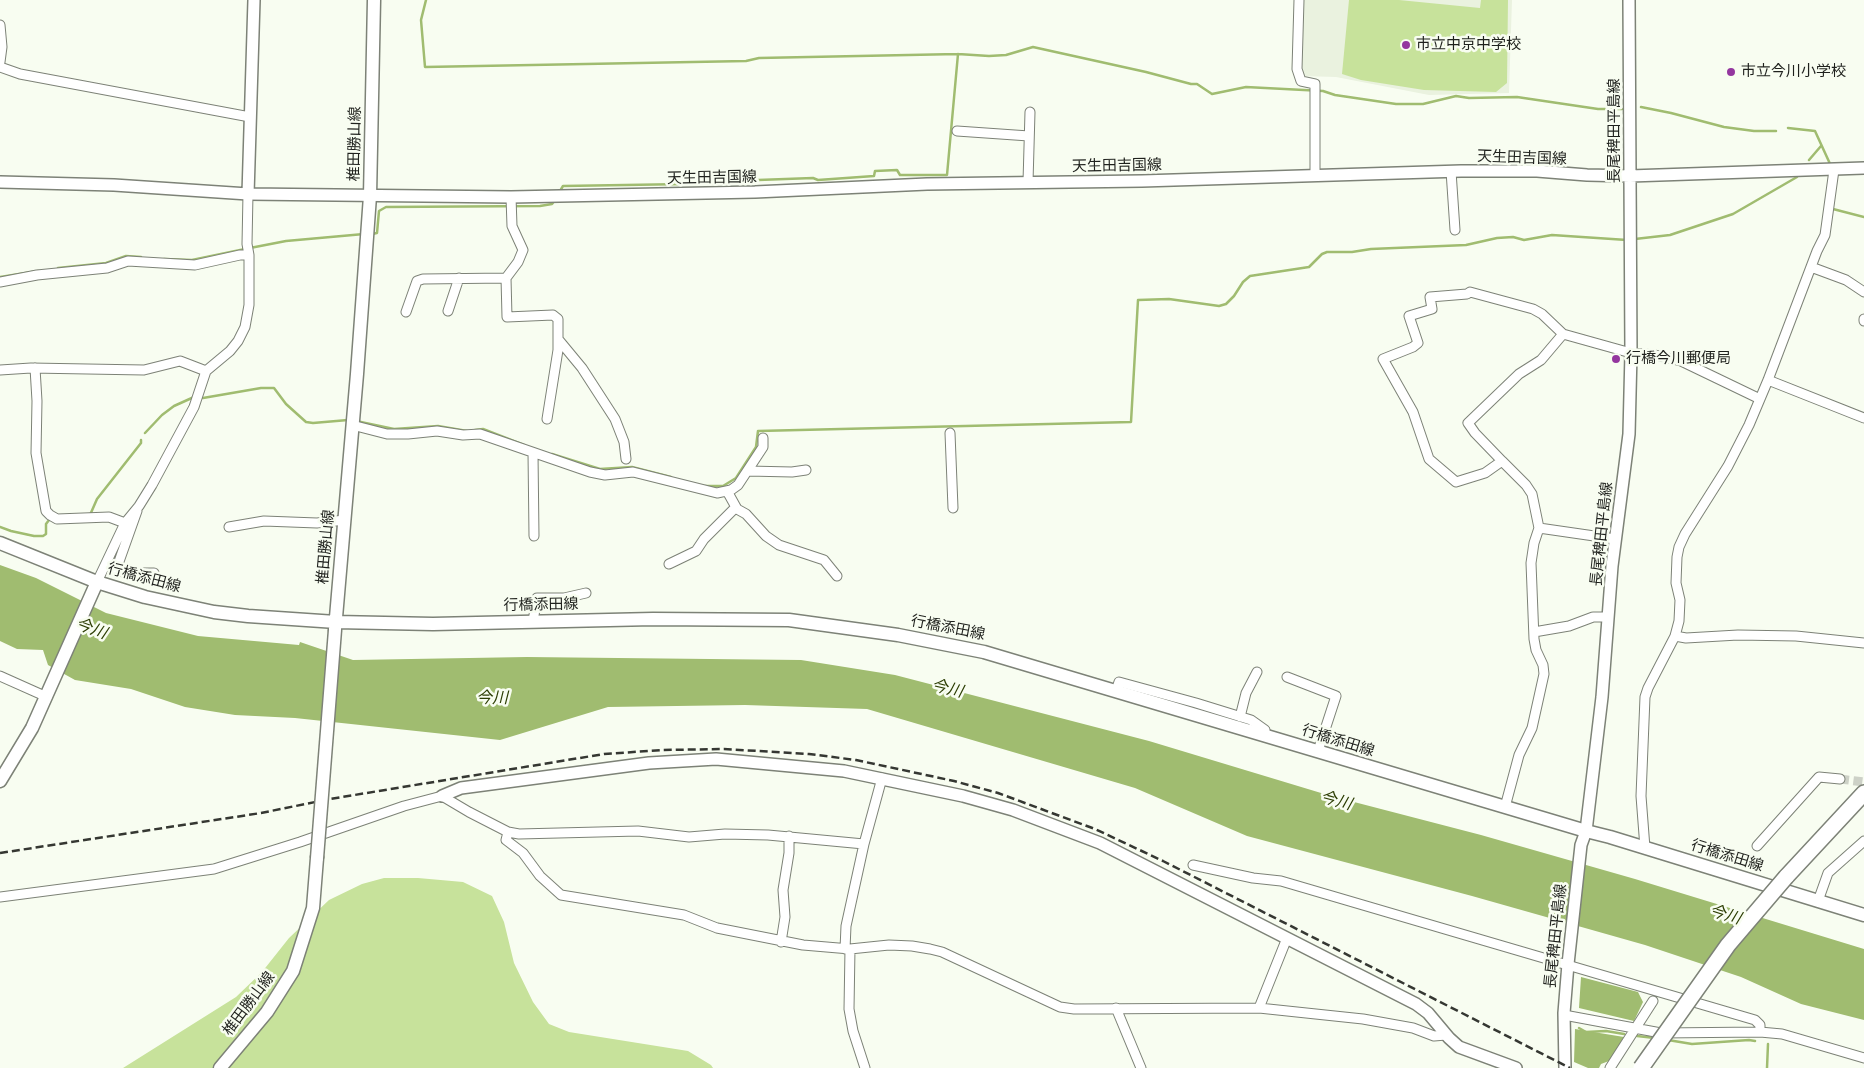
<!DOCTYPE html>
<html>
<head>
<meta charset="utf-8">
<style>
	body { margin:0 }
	canvas { display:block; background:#f8fdf1 }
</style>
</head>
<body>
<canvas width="1864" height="1068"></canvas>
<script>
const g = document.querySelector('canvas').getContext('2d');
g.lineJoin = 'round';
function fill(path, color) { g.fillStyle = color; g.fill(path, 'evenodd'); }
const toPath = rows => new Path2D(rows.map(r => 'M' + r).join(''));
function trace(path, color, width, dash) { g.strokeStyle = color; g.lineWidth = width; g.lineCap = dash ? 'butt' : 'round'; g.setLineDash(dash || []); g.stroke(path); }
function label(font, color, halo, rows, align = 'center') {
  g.font = font + ' "Noto Sans","Noto Sans JP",sans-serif'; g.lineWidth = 5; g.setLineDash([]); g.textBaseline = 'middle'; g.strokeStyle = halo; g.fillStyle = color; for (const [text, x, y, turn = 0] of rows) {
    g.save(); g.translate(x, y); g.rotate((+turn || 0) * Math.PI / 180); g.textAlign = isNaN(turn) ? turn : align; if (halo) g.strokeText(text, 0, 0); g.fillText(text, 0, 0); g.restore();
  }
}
fill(toPath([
	[1303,0,1512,0,1509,93,1429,95,1336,77,1302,76,1300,73]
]), '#eaf2df');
fill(toPath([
	[1349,0,1399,0,1480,8,1481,0,1508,0,1507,83,1496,92,1424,90,1361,80,1342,74],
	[384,878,418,878,463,882,492,896,504,922,514,963,533,1002,549,1024,569,1032,688,1051,711,1065,713,1068,123,1068,236,997,262,972,289,938,329,900,362,884]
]), '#c7e29b');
fill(toPath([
	[0,565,36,578,106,613,198,636,299,645,300,642,353,660,527,657,801,660,895,675,1149,741,1331,796,1481,835,1635,879,1864,949,1864,1020,1801,1004,1741,977,1645,945,1472,896,1247,836,1135,788,867,709,745,705,608,707,500,740,295,718,235,715,185,707,131,689,75,680,48,665,43,650,17,649,0,641],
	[1581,977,1638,992,1643,1002,1634,1021,1579,1008],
	[1575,1029,1624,1037,1609,1061,1601,1064,1599,1068,1588,1068,1574,1062]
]), '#a0bc70');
trace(toPath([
	[426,0,421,20,425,67,746,61,759,58,958,54,989,56,1006,55,1033,47,1146,72,1191,84,1197,84,1212,94,1246,87,1323,91,1335,95,1396,104,1423,104,1456,96,1469,98,1517,97,1598,109,1622,109],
	[1641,107,1671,113,1724,127,1754,131,1776,131],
	[1788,128,1815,131,1831,166],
	[1809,160,1821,146],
	[560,191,563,186,748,183,758,180,813,178,818,180,874,176,875,171,897,170,900,175,947,175,958,54],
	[1833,209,1864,217],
	[372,234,377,233,379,211,386,207,540,206,552,204,555,200],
	[1635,239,1670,235,1733,214,1797,177],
	[250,248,286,241,364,234],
	[164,259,192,260,245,249],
	[58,268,106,263,126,256,141,257],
	[0,277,38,271],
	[203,398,261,388,274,388,286,404,306,422,313,423,348,420],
	[356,421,394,429,438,426,467,431],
	[475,430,483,429,524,445],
	[145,433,162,415,174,406,194,397],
	[552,454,600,469,632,467,671,477],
	[705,486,723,486,736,478,756,447,758,431,1131,422,1138,300,1169,299,1219,306,1226,304,1234,296,1243,282,1250,276,1309,267,1322,254,1327,252,1352,252,1371,249,1466,245,1497,238,1513,237,1524,240,1552,235,1627,240],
	[90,515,97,499,141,443,141,440],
	[0,527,11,531,34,536,43,536,46,534,46,524,49,520],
	[1579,1028,1586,1032,1606,1031,1624,1034],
	[1637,1036,1655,1038],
	[1668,1040,1692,1044,1749,1040,1755,1041],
	[1767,1068,1768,1044]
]), '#a0bc70', 2.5);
trace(toPath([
	[1840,779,1864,782]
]), '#cdd1c7', 9, [9, 4.5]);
const street = toPath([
	[1299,0,1297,69,1301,81,1315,84,1315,176],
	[0,25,2,47,0,62],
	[0,67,20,74,250,117],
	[957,131,1029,136],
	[1451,171,1455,230],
	[1028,182,1030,112],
	[511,197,512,226,523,250,518,262,506,278,507,317,553,315,558,319,558,350,547,419],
	[1811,267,1846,280,1864,292],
	[0,282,37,275,107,268,128,261,195,265,240,255,249,255],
	[448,311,459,278],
	[406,312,417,281,423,279,506,278],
	[1864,319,1864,321],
	[558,339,582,368,615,419,624,442,626,459],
	[35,368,37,401,36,453,46,511,50,515,57,519,109,517,125,523],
	[0,370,31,368,144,370,180,361,206,371],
	[1768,380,1864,418],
	[352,425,387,434,408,434,437,431,463,435,480,434,590,472,605,475,633,472,717,493,731,490,738,485,763,447,763,438],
	[950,433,953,508],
	[533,453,534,536],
	[1502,461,1475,433,1468,423,1519,374,1541,360,1563,334],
	[748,471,792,472,806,470],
	[727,491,737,509,746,514,766,536,779,545,824,560,837,576],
	[229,527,264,521,317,523,345,520],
	[1615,539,1539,528,1532,494,1526,485,1502,461,1485,473,1456,482,1429,459,1413,412,1383,359,1413,347,1418,343,1409,316,1432,309,1430,297,1467,294,1470,292,1533,309,1542,314,1563,334,1631,353,1655,355,1681,361,1760,399],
	[669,564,696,551,704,539,736,507],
	[112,568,126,573,154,573],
	[116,570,137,511],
	[97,582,125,523,139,506,152,485,194,407,206,371,230,351,238,341,245,327,249,305,249,255,247,244,248,194],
	[533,621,537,598,564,598,586,593],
	[1534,632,1569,626,1593,617,1608,617],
	[1675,636,1686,638,1738,635,1796,636,1864,643],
	[0,676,47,697],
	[1287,677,1336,696,1318,751],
	[1116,691,1119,682,1196,703,1251,720,1265,730,1264,735],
	[1240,717,1246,693,1257,672],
	[1505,807,1519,755,1532,728,1544,674,1543,665,1536,650,1534,639,1531,563,1534,543,1539,528],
	[508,832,506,840,523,853,540,876,561,895,684,915,717,928,803,945,850,949,889,945,912,946,930,949,942,952,1060,1007,1074,1009,1259,1008,1363,1019,1413,1028,1434,1036,1446,1035],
	[1757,846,1819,777,1840,779],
	[1645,848,1641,796,1645,697,1648,688,1675,636,1679,621,1680,600,1676,583,1677,557,1679,547,1685,534,1728,466,1749,425,1768,380,1817,251,1825,235,1834,170],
	[1193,865,1253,878,1281,881,1755,1020,1760,1025,1760,1032,1782,1034,1864,1058],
	[0,897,214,869,300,842,404,806,442,796,469,812,508,832,519,834,638,831,689,837,725,834,768,835,864,844],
	[1818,901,1828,873,1864,841],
	[781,942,785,917,783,890,789,853,789,836],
	[845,949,846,926,864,844,882,778],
	[850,949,849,1009,853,1031,865,1068],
	[1116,1008,1141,1068],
	[1259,1008,1287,938],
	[1564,1015,1661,1033,1760,1032],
	[1610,1068,1653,1001]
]);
const secondary = toPath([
	[0,182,114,185,248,194,511,197,755,192,927,184,1142,181,1461,171,1537,171,1587,175,1630,176,1864,168],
	[248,194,254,0],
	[442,796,461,788,649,763,716,759,844,771,963,796,1013,810,1100,843,1416,1004,1428,1013,1449,1038,1459,1047,1516,1068],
	[1565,1068,1564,1013,1568,964,1581,845,1586,831,1602,697,1612,566,1629,434,1631,353,1629,0]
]);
const primary = toPath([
	[0,543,97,582,145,597,214,612,248,616,336,622,433,624,653,619,789,620,898,635,984,652,1586,831,1610,837,1864,915],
	[335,629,357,374,370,196,374,0],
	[0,781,32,728,97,582],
	[220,1068,267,1012,293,971,313,908,317,858]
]);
const highway = toPath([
	[1786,877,1864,793]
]);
trace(street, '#7d8277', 11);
trace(secondary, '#7d8277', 14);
trace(primary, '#7d8277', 15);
trace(highway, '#7d8277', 18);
trace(street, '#fff', 9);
trace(secondary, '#fff', 11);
trace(primary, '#fff', 12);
trace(highway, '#fff', 15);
trace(toPath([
	[0,853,261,813,330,799,604,754,663,750,724,749,809,754,856,760,954,781,998,793,1095,829,1163,861,1570,1068]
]), '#353732', 2.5, [8, 4]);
const primaryBridge = toPath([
	[317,858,335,630]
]);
const highwayBridge = toPath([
	[1641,1068,1728,945,1786,877]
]);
trace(primaryBridge, '#7d8277', 15, []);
trace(highwayBridge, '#7d8277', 18, []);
trace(primaryBridge, '#fff', 12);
trace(highwayBridge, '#fff', 15);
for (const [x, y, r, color] of [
	[1406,45,5,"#94369f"],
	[1731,72,5,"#94369f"],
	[1616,359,5,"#94369f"]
]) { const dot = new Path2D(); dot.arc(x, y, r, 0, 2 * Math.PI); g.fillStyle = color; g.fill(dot); trace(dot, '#f8fdf1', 2); }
label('15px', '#1f211d', '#f8fdf1', [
	["市立中京中学校",1416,45],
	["市立今川小学校",1741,72],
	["行橋今川郵便局",1626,359]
], 'left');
label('15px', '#1f211d', '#f8fdf1', [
	["長尾稗田平島線",1615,131,-90],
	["椎田勝山線",355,144,-89],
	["天生田吉国線",1522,158,2],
	["天生田吉国線",1117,166,-1],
	["天生田吉国線",712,178,-1],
	["長尾稗田平島線",1602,534,-84],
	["椎田勝山線",326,547,-85],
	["行橋添田線",144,578,15],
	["行橋添田線",541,605,-1],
	["行橋添田線",948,628,11],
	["行橋添田線",1338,741,17],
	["行橋添田線",1727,856,17],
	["長尾稗田平島線",1556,936,-84],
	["椎田勝山線",249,1004,-53]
]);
label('italic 16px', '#2c3d03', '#f8fdf1', [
	["今川",91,629,20],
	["今川",947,689,13],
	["今川",492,698],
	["今川",1336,801,15],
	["今川",1725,915,17]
]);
</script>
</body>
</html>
